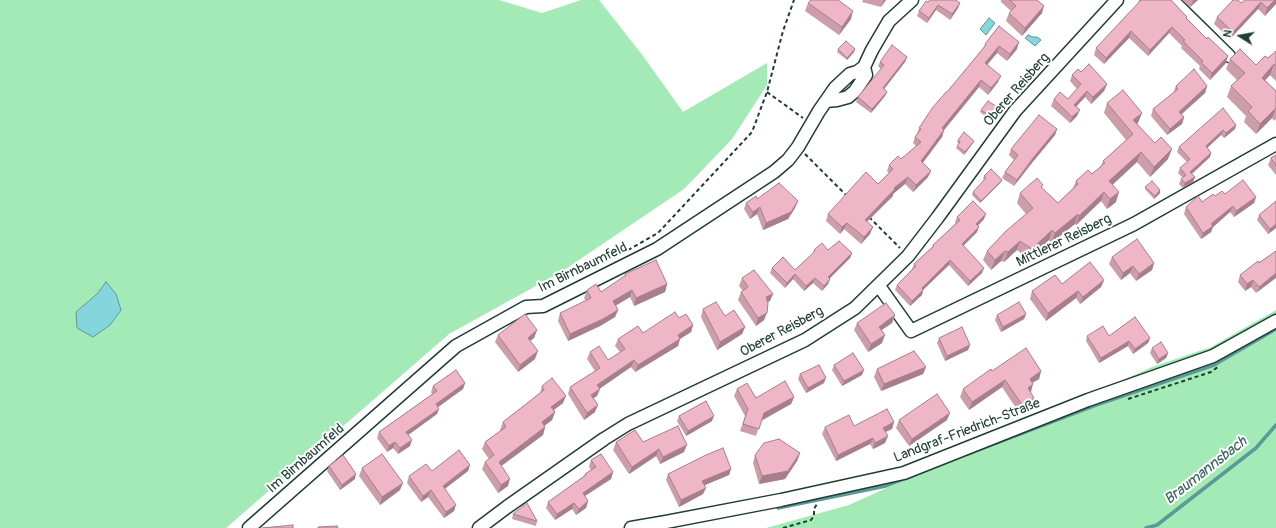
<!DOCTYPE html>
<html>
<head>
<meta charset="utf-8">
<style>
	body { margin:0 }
	#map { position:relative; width:1276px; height:528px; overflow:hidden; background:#fff; font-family:Pangolin,sans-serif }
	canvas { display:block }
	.north { position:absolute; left:1220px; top:16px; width:40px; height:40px; -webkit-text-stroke:3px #fff; paint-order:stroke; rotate:281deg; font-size:11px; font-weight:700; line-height:16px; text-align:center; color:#1f3d34 }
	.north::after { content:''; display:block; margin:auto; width:14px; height:18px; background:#1f3d34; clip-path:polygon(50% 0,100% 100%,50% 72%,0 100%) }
</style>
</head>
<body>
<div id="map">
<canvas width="1276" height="528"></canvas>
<div class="north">N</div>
</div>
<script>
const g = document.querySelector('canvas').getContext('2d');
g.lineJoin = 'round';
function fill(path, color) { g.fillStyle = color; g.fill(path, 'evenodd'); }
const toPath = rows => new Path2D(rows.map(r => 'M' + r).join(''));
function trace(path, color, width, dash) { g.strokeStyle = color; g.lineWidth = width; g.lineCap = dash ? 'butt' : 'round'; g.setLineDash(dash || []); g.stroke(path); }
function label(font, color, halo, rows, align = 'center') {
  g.font = font + ' Pangolin,sans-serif'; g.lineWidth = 4; g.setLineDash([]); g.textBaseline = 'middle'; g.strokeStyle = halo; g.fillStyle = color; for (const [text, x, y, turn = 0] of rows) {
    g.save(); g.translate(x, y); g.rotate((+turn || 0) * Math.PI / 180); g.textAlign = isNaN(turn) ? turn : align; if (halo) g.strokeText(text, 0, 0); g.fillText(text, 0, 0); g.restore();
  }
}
fill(toPath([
	[0,0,499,0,542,13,581,0,599,0,643,56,683,112,767,63,767,85,732,139,684,189,561,272,449,334,226,528,0,528],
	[1276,310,1276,528,766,528,849,505,1152,367,1211,347]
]), '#a3eab6');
const water = toPath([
	[989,18,995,23,986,35,980,29,989,18],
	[1028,35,1033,37,1037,37,1041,40,1035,46,1025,38,1028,35],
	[106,282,116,294,121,310,110,325,93,337,77,328,76,312,97,294,106,282]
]);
fill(water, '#85d6dc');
trace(water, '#5c9999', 1);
trace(toPath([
	[967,454,1096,405,1214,365,1276,329],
	[778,508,886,486,906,478],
	[1146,528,1157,525,1256,448,1276,425]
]), '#5c9999', 3.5);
const minor = toPath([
	[1172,0,1229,56],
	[826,101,837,100,848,97,855,91,866,75,864,67],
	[879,286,911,331,1134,224,1276,144],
	[249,528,456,346,526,307,543,306,657,249,774,172,788,160,798,147,819,111,835,88,850,74,857,72,864,67,872,50,889,21,912,0],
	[479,528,507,507,604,439,628,424,805,340,855,308,908,256,938,217,1015,111,1117,0],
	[631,528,666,522,781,500,904,473,1088,400,1213,356,1276,321]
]);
trace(minor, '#1f3d34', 15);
trace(toPath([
	[767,92,803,118],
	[805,154,847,196],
	[869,217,900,248],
	[628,250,658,233,752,132,767,92,783,31,794,0],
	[1128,399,1211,372,1219,366],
	[783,528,811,520,814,516,814,509,817,504]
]), '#1f3d34', 2, [4, 3]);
trace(minor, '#fff', 12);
fill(toPath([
	[863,0,886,0,881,7,862,2],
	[1001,0,1037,0,1042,13,1022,36,1006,21,1009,13,1011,11,1001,2],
	[1139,0,1171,0,1226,63,1210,80,1199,69,1200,66,1181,48,1182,46,1169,33,1148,56,1129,38,1104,64,1094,55,1096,48,1138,4],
	[1182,0,1198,0,1190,7],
	[1276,0,1265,16,1258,9,1230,39,1214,24,1217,17,1241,3],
	[928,2,960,3,958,8,950,20,936,10,927,23,917,16,919,11],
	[808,3,851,19,839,35,805,11],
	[999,26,1017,49,1007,61,997,53,987,64,998,82,988,95,979,87,944,130,942,137,923,162,928,177,913,192,905,184,893,194,893,196,867,222,870,234,861,244,844,229,840,234,826,221,828,214,878,184,889,173,887,171,889,165,901,159,916,146,913,143,915,137,917,134,919,128,947,92,984,47,985,44],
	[838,49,855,49,854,52,847,60,837,52],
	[1276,51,1276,81,1270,75,1265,80,1276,91,1276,119,1274,121,1272,118,1256,134,1244,122,1246,116,1227,97,1231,86,1237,80,1226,69,1230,59,1256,65,1268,58],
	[907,57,905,62,884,89,887,92,885,96,871,113,856,102,858,97,881,69,878,66,880,62],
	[1081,72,1107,84,1104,91,1091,104,1085,97,1076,107,1077,116,1070,123,1051,106,1054,99,1068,99,1077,89,1070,81,1072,75],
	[1176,86,1207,86,1205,93,1182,114,1184,117,1182,124,1167,135,1151,116,1153,109,1173,93],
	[1107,103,1138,123,1137,124,1168,159,1150,177,1137,162,1112,184,1116,202,1107,209,1101,201,1076,225,1075,224,1051,243,1049,240,1028,259,1017,250,1004,262,1001,261,991,270,983,260,987,251,1026,214,1017,203,1020,193,1042,188,1058,203,1073,188,1076,181,1092,174,1101,166,1103,161,1126,140,1104,113],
	[999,108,998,111,990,120,980,112,981,110],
	[1236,125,1235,129,1224,138,1221,135,1207,148,1211,153,1210,157,1192,174,1195,177,1193,182,1183,188,1179,184,1181,179,1183,178,1178,173,1180,168,1187,162,1177,152,1179,147],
	[1057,129,1055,135,1031,164,1014,186,1002,178,1005,172,1014,160,1009,155,1011,149],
	[958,140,974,141,973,143,964,155,956,148,959,144,957,142],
	[1276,155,1276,175,1268,165,1271,158],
	[984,176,1002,180,1001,182,980,203,972,195,973,192,984,180,983,179],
	[1145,187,1160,193,1154,199,1145,189],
	[1225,194,1256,197,1254,203,1234,217,1230,212,1213,227,1211,232,1201,239,1184,214,1186,207,1202,202,1215,196],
	[757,199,795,208,788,219,763,230,757,214,750,219,744,209,746,203],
	[1259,215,1276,228,1268,234,1257,220],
	[957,217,984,219,978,225,977,232,963,246,982,273,968,286,949,265,923,289,922,295,910,306,895,290,897,285,912,269,914,264,932,247,933,245,956,223,955,222],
	[814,250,828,250,852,253,850,258,829,279,830,279,828,284,822,291,813,283,804,291,793,279,785,288,770,273,772,268,795,270,813,253],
	[1276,251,1256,293,1251,287,1245,291,1238,282,1240,275],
	[1112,257,1154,263,1152,270,1136,281,1130,273,1121,280,1109,264],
	[625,274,667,284,665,292,634,306,630,297,616,305,618,310,615,317,600,326,568,341,558,321,560,313,586,301,584,298,587,290,601,292,624,277],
	[742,278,770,301,768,302,764,320,756,326,738,300,741,292,743,291,739,286],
	[1104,280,1101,287,1080,304,1076,298,1046,321,1030,299,1032,291,1062,284],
	[703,309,725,316,745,327,742,334,717,350,701,317],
	[1026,314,1024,319,1001,332,995,320,997,315],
	[895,315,892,323,881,330,882,343,868,352,854,330,857,323],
	[679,318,693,325,691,332,680,339,678,346,635,372,631,367,600,388,597,396,593,398,595,412,584,420,568,394,570,387,595,371,587,359,590,352,608,360,620,352,615,346,618,339,643,333],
	[537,330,534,338,530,341,535,359,518,372,495,342,498,335],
	[1087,336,1109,336,1150,338,1148,343,1133,354,1128,346,1099,363,1086,341],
	[939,338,970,345,968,350,945,361,937,343],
	[1152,348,1168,353,1166,358,1157,364,1150,353],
	[834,365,862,375,842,386,832,370],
	[926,367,923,374,881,391,874,377,877,369],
	[992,371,1041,371,1039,379,1032,383,1030,392,1032,406,1020,414,1002,387,969,410,960,397,963,389],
	[800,374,824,383,806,393,798,379],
	[465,383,463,389,438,407,437,414,408,435,410,446,398,454,393,448,387,452,377,438,379,432,432,394,431,392,433,386],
	[542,386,563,403,554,410,555,412,552,420,544,426,545,427,543,435,501,466,508,486,498,493,482,469,485,462,489,459,482,449,485,442,501,430,500,430,503,422,540,393],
	[737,389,756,398,794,397,791,404,761,420,756,436,740,431,745,416,734,396],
	[679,416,712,421,686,436,677,421],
	[899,420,947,420,909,446,896,428],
	[894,422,892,429,885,432,885,443,873,449,870,444,836,461,822,434,825,427,854,426],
	[616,442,643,442,684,452,660,464,656,456,629,474,613,450],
	[800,453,797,461,785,479,759,484,753,463,755,455],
	[591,460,613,472,611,479,585,496,588,501,586,508,576,515,572,509,555,520,546,508,548,502,584,476,585,474,591,470,589,467],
	[470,465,468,471,445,489,454,511,444,518,428,497,421,502,407,483,409,476,432,471],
	[329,466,355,479,340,490,327,471],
	[362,468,400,490,380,505,359,476],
	[731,469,729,475,705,485,703,494,679,507,666,480,668,474],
	[513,514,537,521,536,526,512,519]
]), '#ce9dac');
fill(toPath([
	[884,0,886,0,881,7],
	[1193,0,1198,0,1190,7,1193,1],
	[1275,0,1276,0,1276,4,1265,16,1267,8],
	[1261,2,1258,9,1230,39,1233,32],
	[960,3,958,8,950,20,952,14],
	[938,5,936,10,927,23,929,18],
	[1044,6,1042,13,1022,36,1025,28],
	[853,11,851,19,839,35,842,27],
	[1172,27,1169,33,1148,56,1150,50],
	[1131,31,1129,38,1104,64,1106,58],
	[1019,42,1017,49,1007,61,1010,54],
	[999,46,997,53,983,70,985,63],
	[855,49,854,52,847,60,847,58],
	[1228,56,1226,63,1210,80,1212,73],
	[907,57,905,62,881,93,883,88],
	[1274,64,1270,75,1258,88,1262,78],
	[1001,76,998,82,988,95,991,88],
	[981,80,979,87,940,135,942,128],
	[1107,84,1104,91,1091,104,1093,97],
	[1207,86,1205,93,1177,118,1179,112],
	[1087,91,1085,97,1072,111,1074,105],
	[887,92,885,96,871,113,872,109],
	[999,108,998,111,990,120,991,117],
	[1276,108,1272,118,1256,134,1260,124],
	[1080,110,1077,116,1070,123,1072,117],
	[1142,113,1138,123,1130,130,1133,120],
	[1184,117,1182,124,1167,135,1170,129],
	[1236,125,1235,129,1224,138,1226,133],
	[1057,129,1055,135,1031,164,1014,186,1017,180,1033,158],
	[944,130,942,137,919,168,921,161],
	[1223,130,1221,135,1204,151,1206,146],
	[974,141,973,143,964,155,965,152],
	[1172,149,1168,159,1150,177,1154,167],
	[1141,152,1137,162,1106,191,1109,181],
	[1211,153,1210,157,1188,177,1190,172],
	[931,171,928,177,913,192,916,185],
	[908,177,905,184,893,194,893,196,862,226,865,220,894,188],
	[1195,177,1193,182,1183,188,1185,183],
	[1002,180,1001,182,980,203,981,201],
	[1160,190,1160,193,1154,199,1155,196],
	[1104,192,1101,201,1076,225,1079,216],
	[1119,192,1116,202,1107,209,1110,199],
	[1256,197,1254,203,1234,217,1236,211],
	[798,201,795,208,788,219,763,230,766,223],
	[1233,206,1230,212,1213,227,1211,232,1201,239,1203,233,1211,224],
	[760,207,757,214,750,219,753,212],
	[986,214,984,219,975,229,976,224],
	[1078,214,1075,224,1051,243,1055,233],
	[847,223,844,229,840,234,842,227],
	[1276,224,1276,228,1268,234,1270,229],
	[873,227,870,234,861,244,864,237],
	[979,227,977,232,960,249,962,244],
	[1052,230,1049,240,1028,259,1032,249],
	[1020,241,1017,250,1004,262,1008,252],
	[1005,251,1001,261,991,270,995,260],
	[852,253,850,258,826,282,828,277],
	[950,260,949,265,920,293,922,288],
	[1154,263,1152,270,1136,281,1139,274],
	[1133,266,1130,273,1121,280,1123,273],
	[984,268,982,273,968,286,970,281],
	[1276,273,1276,278,1256,293,1259,287],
	[795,274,793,279,785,288,787,283],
	[815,278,813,283,804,291,806,286],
	[830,279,828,284,822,291,824,286],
	[1104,280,1101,287,1080,304,1083,297],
	[1253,280,1251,287,1245,291,1247,284],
	[667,284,665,292,634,306,636,298],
	[632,290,630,297,610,309,613,301],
	[923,290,922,295,910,306,912,301],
	[1078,291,1076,298,1046,321,1048,313],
	[773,294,770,301,763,304,766,297],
	[618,310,615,317,600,326,568,341,570,334],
	[767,313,764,320,756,326,758,318],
	[1026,314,1024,319,1001,332,1003,327],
	[895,315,892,323,876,334,879,327],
	[693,325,691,332,675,342,678,335],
	[745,327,742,334,717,350,720,342],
	[537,330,534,338,525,345,528,338],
	[885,335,882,343,868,352,871,344],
	[1150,338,1148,343,1133,354,1135,349],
	[680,339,678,346,635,372,638,365],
	[1129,341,1128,346,1099,363,1101,358],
	[970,345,968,350,945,361,947,356],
	[538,351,535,359,518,372,520,365],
	[1168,353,1166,358,1157,364,1159,359],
	[634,360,631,367,595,392,597,385],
	[926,367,923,374,881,391,884,384],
	[864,370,862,375,842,386,844,381],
	[1041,371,1039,379,1027,386,1030,379],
	[826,378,824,383,806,393,808,388],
	[1005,380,1002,387,969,410,972,402],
	[465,383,463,389,434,410,436,404],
	[1033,384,1031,392,1025,396,1028,388],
	[600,389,597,396,588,402,591,395],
	[566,396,563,403,548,414,551,407],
	[794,397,791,404,761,421,764,413],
	[1034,398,1032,406,1020,414,1023,406],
	[598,405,595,412,584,420,587,413],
	[439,409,437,414,404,438,406,432],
	[555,412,552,420,539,430,542,422],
	[950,413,947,420,909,446,912,439],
	[714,416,712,421,686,436,688,431],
	[894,422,892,429,881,434,883,428],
	[545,427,543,435,496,470,499,462],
	[888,436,885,443,873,449,875,443],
	[873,438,870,444,836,461,838,455],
	[412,440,410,446,398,454,400,448],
	[395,442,393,448,387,452,389,446],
	[687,445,684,452,660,464,663,457],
	[659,449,656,456,629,474,632,467],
	[800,453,797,461,785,479,759,484,762,476],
	[470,465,468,471,440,492,443,486],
	[731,469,729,475,700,487,702,481],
	[613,472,611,479,580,499,583,493],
	[356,474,355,479,340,490,342,485],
	[510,479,508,486,498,493,501,485],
	[403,483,400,490,380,505,382,497],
	[706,488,703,494,679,507,681,500],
	[431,490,428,497,421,502,423,496],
	[588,501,586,508,576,515,579,509],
	[574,503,572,509,555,520,557,514],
	[456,505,454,511,444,518,446,512]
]), '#a77f8c');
const building = toPath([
	[811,0,838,0,853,11,842,27,808,3,811,0],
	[930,0,956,0,960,3,952,14,938,5,929,18,919,11,926,1,928,2,930,0],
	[1010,0,1037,0,1044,6,1025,28,1009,13,1016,6,1010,0],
	[1141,0,1171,0,1187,17,1186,18,1207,39,1208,37,1228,56,1212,73,1201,62,1203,61,1183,41,1185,40,1172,27,1150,50,1131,31,1106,58,1096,48,1141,0],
	[1233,0,1238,0,1241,3,1245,0,1275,0,1267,8,1261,2,1233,32,1217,17,1233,0],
	[999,26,1019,42,1010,54,999,46,985,63,1001,76,991,88,981,80,942,128,944,130,921,161,931,171,916,185,908,177,894,188,895,189,865,220,873,227,864,237,847,223,842,227,828,214,866,172,878,184,893,169,889,165,898,156,901,159,921,142,915,137,921,129,919,128,933,107,946,92,947,92,986,45,985,44,999,26],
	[846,41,855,49,847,58,838,49,846,41],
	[892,45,907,57,883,88,887,92,872,109,858,97,884,65,880,62,892,45],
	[1240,49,1256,65,1265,56,1268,58,1276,51,1276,67,1274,64,1262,78,1276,91,1276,108,1260,124,1248,111,1252,107,1231,86,1245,73,1230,59,1240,49],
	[1089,64,1107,84,1093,97,1087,91,1074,105,1080,110,1072,117,1054,99,1060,92,1068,99,1081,84,1072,75,1078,69,1081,72,1089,64],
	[1194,69,1207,86,1179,112,1184,117,1170,129,1153,109,1178,89,1176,86,1194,69],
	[1123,90,1142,113,1133,120,1155,143,1161,137,1172,149,1154,167,1141,152,1109,181,1119,192,1110,199,1104,192,1079,216,1078,214,1055,233,1052,230,1032,249,1020,241,1008,252,1005,251,995,260,987,251,1006,231,1033,208,1020,193,1037,178,1043,185,1041,187,1058,203,1078,184,1076,181,1088,170,1092,174,1105,163,1103,161,1133,134,1107,103,1123,90],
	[988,101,999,108,991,117,981,110,988,101],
	[1223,108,1236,125,1226,133,1223,130,1206,146,1211,153,1190,172,1195,177,1185,183,1181,179,1186,175,1180,168,1190,159,1179,147,1223,108],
	[1039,115,1057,129,1033,158,1017,180,1005,172,1018,155,1011,149,1039,115],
	[964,132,974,141,965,152,957,146,960,142,958,140,964,132],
	[1276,155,1276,166,1271,158,1276,155],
	[991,169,1002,180,981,201,973,192,986,178,984,176,991,169],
	[1243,180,1256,197,1236,211,1233,206,1211,224,1213,226,1203,233,1186,207,1198,196,1202,202,1213,194,1215,196,1222,191,1225,194,1243,180],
	[1152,181,1160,190,1155,196,1145,187,1152,181],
	[779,183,798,201,791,212,766,223,760,207,753,212,746,203,756,196,757,199,779,183],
	[973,201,986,214,976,224,979,227,962,244,984,268,970,281,950,260,922,288,923,290,912,301,897,285,916,266,914,264,934,246,933,245,960,220,957,217,973,201],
	[1276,201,1276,224,1270,229,1259,215,1276,201],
	[1137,239,1154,263,1139,274,1133,266,1123,273,1112,257,1137,239],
	[839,241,852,253,828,277,830,279,824,286,815,278,806,286,795,274,787,283,772,268,783,257,795,270,815,251,814,250,822,243,828,250,839,241],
	[1276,251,1276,273,1259,287,1253,280,1247,284,1240,275,1258,261,1259,263,1276,251],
	[656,260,667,284,636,298,632,290,613,301,618,310,603,319,570,334,560,313,591,298,587,290,596,284,601,292,626,275,625,274,656,260],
	[1090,262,1104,280,1083,297,1078,291,1048,313,1032,291,1055,275,1062,284,1090,262],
	[754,270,773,294,766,297,768,303,767,313,758,318,741,292,748,287,742,278,754,270],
	[716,302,725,316,734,310,745,327,720,342,703,309,716,302],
	[1019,302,1026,314,1003,327,997,315,1019,302],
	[886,303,895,315,879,327,885,335,871,344,857,323,886,303],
	[675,312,679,318,686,314,693,325,678,335,680,339,638,365,634,360,597,385,600,389,591,395,598,405,587,413,570,387,600,368,590,352,599,346,608,360,625,349,618,339,638,326,643,333,675,312],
	[525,314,537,330,528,338,538,351,520,365,498,335,525,314],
	[1135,317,1150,338,1135,349,1129,341,1101,358,1087,336,1103,326,1109,336,1135,317],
	[962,327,970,345,947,356,939,338,962,327],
	[1161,342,1168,353,1159,359,1152,348,1161,342],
	[1026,348,1041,371,1030,379,1033,384,1028,388,1034,398,1023,406,1005,380,972,402,963,389,991,369,992,371,1026,348],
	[914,351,926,367,884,384,877,369,914,351],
	[853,353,864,370,844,381,834,365,853,353],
	[819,365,826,378,808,388,800,374,819,365],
	[456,370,465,383,436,404,439,409,406,432,412,440,400,448,395,442,389,446,379,432,437,391,433,386,456,370],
	[552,378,566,396,551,407,555,412,542,422,545,427,499,462,510,479,501,485,485,462,494,455,485,442,506,427,503,422,544,390,542,386,552,378],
	[785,381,794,397,764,413,759,429,743,424,748,409,737,389,747,383,756,398,785,381],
	[937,394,950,413,912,439,899,420,937,394],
	[706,401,714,416,688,431,679,416,706,401],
	[887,409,894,422,883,428,888,436,875,443,873,438,838,455,825,427,849,415,854,426,887,409],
	[678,426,687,445,663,457,659,449,632,467,616,442,635,430,643,442,678,426],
	[779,439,800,453,788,471,762,476,755,455,764,443,779,439],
	[723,448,731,469,702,481,706,488,681,500,668,474,706,455,723,448],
	[459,450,470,465,443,486,456,505,446,512,431,490,423,496,409,476,426,464,432,471,459,450],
	[382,454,403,483,382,497,362,468,382,454],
	[601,454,613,472,583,493,588,501,579,509,574,503,557,514,548,502,586,475,585,474,596,467,591,460,601,454],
	[343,455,356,474,342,485,329,466,343,455],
	[527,503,537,521,513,514,527,503],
	[293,525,293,528,262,528,293,525],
	[337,526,338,528,318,528,318,527,337,526]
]);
fill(building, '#efb6c8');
trace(building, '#a77f8c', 1);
label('14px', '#1f3d34', '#fff', [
	["Oberer Reisberg",1017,90,-49],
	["Mittlerer Reisberg",1064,241,-26],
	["Im Birnbaumfeld",583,268,-26],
	["Oberer Reisberg",782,332,-28],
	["Landgraf-Friedrich-Straße",967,431,-21],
	["Im Birnbaumfeld",306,459,-41]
]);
label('italic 15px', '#38635e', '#fff', [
	["Braumannsbach",1206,471,-38]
]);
</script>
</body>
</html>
